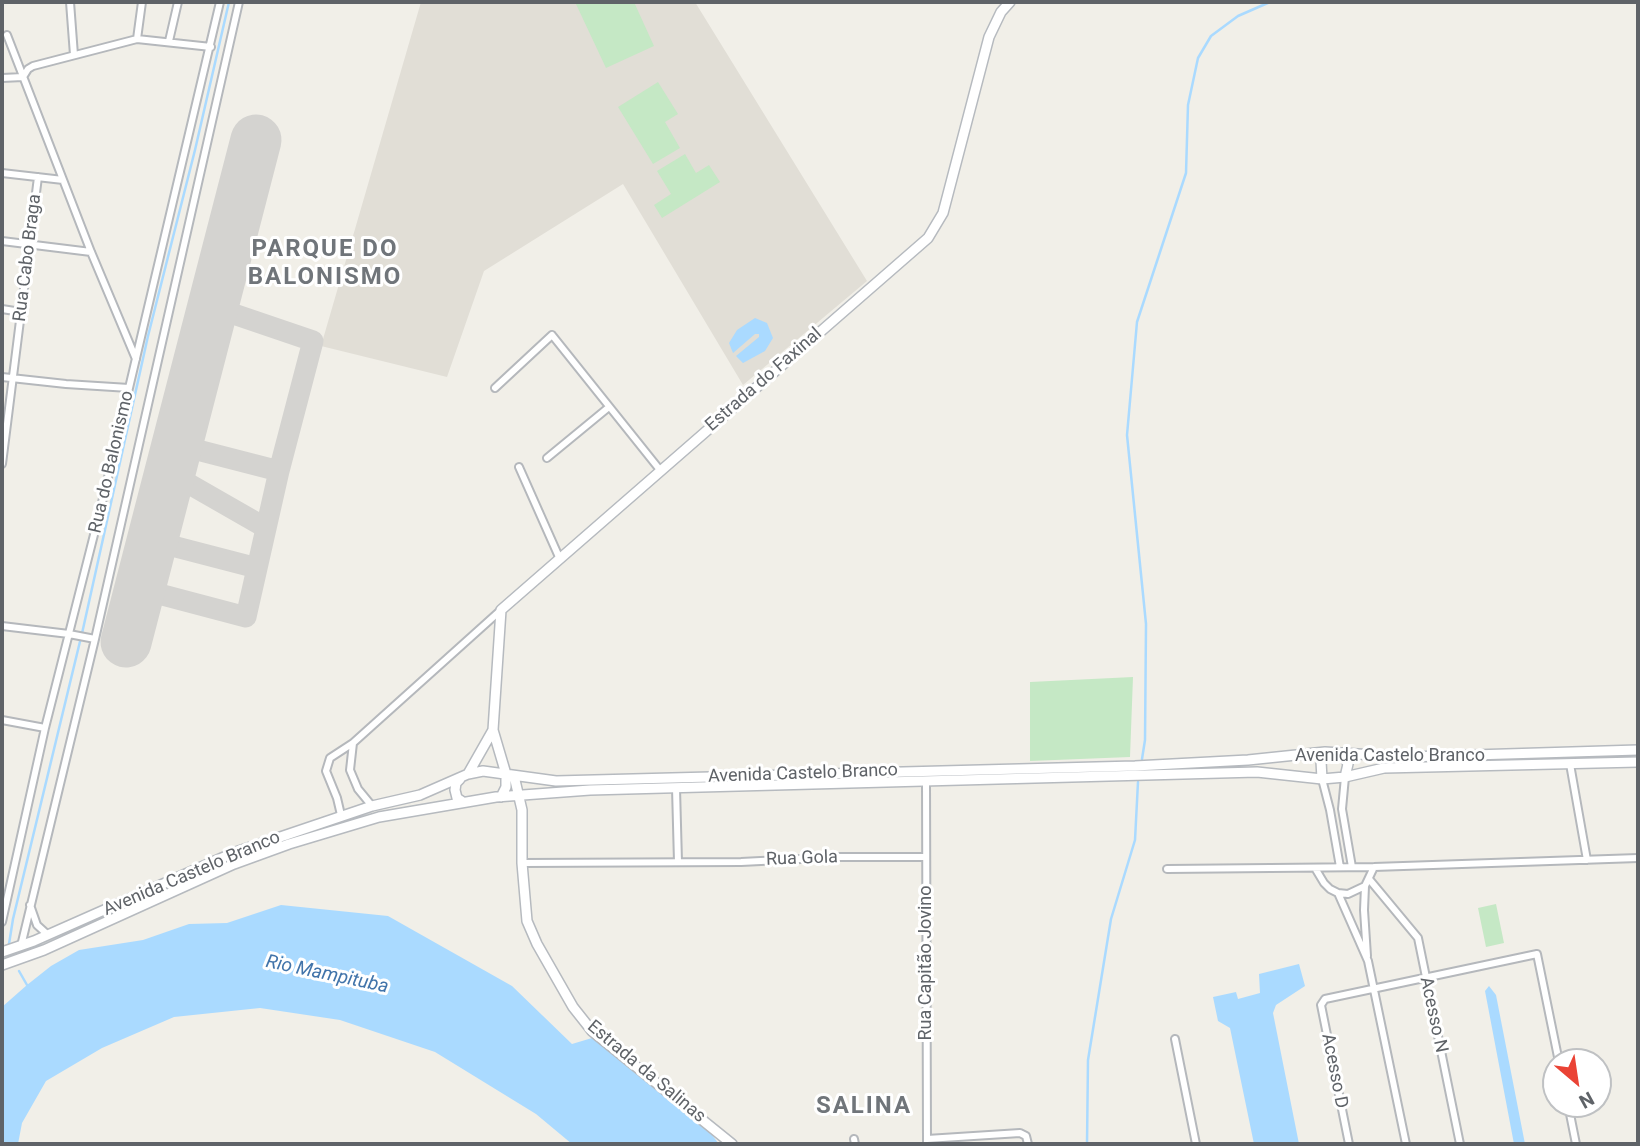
<!DOCTYPE html>
<html>
<head>
<meta charset="utf-8">
<style>
	body { margin:0 }
	#map { position:relative; width:1640px; height:1146px; overflow:hidden; background:#f1efe8; font-family:Roboto,sans-serif }
	canvas { display:block }
	.frame { position:absolute; inset:0; border:4px solid #5f6368; pointer-events:none }
	.north { position:absolute; left:1542px; top:1048px; width:70px; height:70px; box-sizing:border-box; background:#fff; border:2px solid #bfc1c3; border-radius:50%; rotate:151deg; font-size:19px; font-weight:700; line-height:28px; text-align:center; color:#5f6368 }
	.north::after { content:''; display:block; margin:auto; width:24px; height:32px; background:#ea4335; clip-path:polygon(50% 0,100% 100%,50% 72%,0 100%) }
</style>
</head>
<body>
<div id="map">
<canvas width="1640" height="1146"></canvas>
<div class="frame"></div>
<div class="north">N</div>
</div>
<script>
const g = document.querySelector('canvas').getContext('2d');
g.lineJoin = 'round';
function fill(path, color) { g.fillStyle = color; g.fill(path, 'evenodd'); }
const toPath = rows => new Path2D(rows.map(r => 'M' + r).join(''));
function trace(path, color, width, dash) { g.strokeStyle = color; g.lineWidth = width; g.lineCap = dash ? 'butt' : 'round'; g.setLineDash(dash || []); g.stroke(path); }
function label(font, color, halo, rows, align = 'center') {
  g.font = font + ' Roboto,sans-serif'; g.lineWidth = 6; g.setLineDash([]); g.textBaseline = 'middle'; g.strokeStyle = halo; g.fillStyle = color; for (const [text, x, y, turn = 0] of rows) {
    g.save(); g.translate(x, y); g.rotate((+turn || 0) * Math.PI / 180); g.textAlign = isNaN(turn) ? turn : align; if (halo) g.strokeText(text, 0, 0); g.fillText(text, 0, 0); g.restore();
  }
}
fill(toPath([
	[421,2,695,2,867,281,743,385,623,184,484,271,447,377,321,346]
]), '#e1ded6');
fill(toPath([
	[575,2,634,2,654,46,606,68],
	[658,82,678,114,665,122,680,148,653,164,618,107],
	[685,154,696,173,709,165,720,182,662,218,654,205,671,194,657,171],
	[1133,677,1130,757,1030,761,1030,682],
	[1496,904,1504,943,1486,947,1478,908]
]), '#c5e8c5');
fill(toPath([
	[755,318,767,323,773,338,765,351,743,363,736,356,759,337,759,334,755,334,733,353,729,343,737,330],
	[281,905,388,916,512,986,572,1044,592,1038,712,1135,719,1144,572,1144,536,1114,435,1052,340,1020,260,1008,174,1017,102,1048,46,1081,22,1123,18,1144,2,1144,2,1007,27,985,51,966,79,950,143,940,189,924,227,923],
	[1299,964,1305,986,1276,1005,1273,1013,1299,1144,1254,1144,1230,1028,1218,1021,1213,997,1236,992,1238,999,1260,993,1259,974],
	[1489,986,1496,995,1525,1144,1514,1144,1485,991]
]), '#aadaff');
trace(toPath([
	[1142,759,1145,740,1146,624,1127,435,1137,322,1186,173,1188,105,1198,58,1211,36,1238,16,1270,2],
	[9,944,13,919,83,629,148,336,195,150,229,2],
	[19,971,27,985],
	[1087,1144,1088,1060,1111,919,1135,840,1138,782]
]), '#aadaff', 2.5);
trace(toPath([
	[178,445,279,471],
	[170,473,266,528],
	[153,541,257,568],
	[140,589,246,617,279,471,313,341,213,307]
]), '#d4d3d0', 21);
trace(toPath([
	[126,642,256,140]
]), '#d4d3d0', 51);
const street = toPath([
	[70,2,74,55],
	[7,35,91,252,136,359],
	[137,39,142,2],
	[169,41,178,2],
	[23,77,28,69,33,66,137,39,211,47],
	[2,78,23,77],
	[2,173,63,180],
	[2,241,91,252],
	[2,309,21,312],
	[2,377,66,384,129,388],
	[495,388,552,335,660,470],
	[547,458,609,407],
	[2,464,38,177],
	[519,467,559,557],
	[2,626,69,634,95,639],
	[2,720,45,728],
	[353,743,350,770,358,789,372,806],
	[1570,764,1587,860],
	[1345,777,1342,809,1352,867],
	[1322,779,1330,810,1340,867],
	[926,781,927,1144],
	[676,788,678,862],
	[341,815,337,798,326,771,330,758,353,743,501,610],
	[522,863,741,862,840,857,926,857],
	[1315,868,1324,883,1330,889,1338,893,1348,894,1365,886,1374,867],
	[1167,869,1374,867,1638,858],
	[1369,879,1418,938,1460,1144],
	[1365,886,1364,910,1367,956],
	[1338,893,1368,961,1406,1144],
	[30,905,37,925,48,935],
	[2,922,45,728,100,511,220,2],
	[21,946,95,639,239,2],
	[1175,1039,1196,1144],
	[1568,1104,1576,1144],
	[854,1139,855,1144],
	[927,1139,1020,1133,1026,1136,1028,1144],
	[1349,1144,1321,1005,1325,999,1537,954,1559,1062]
]);
const secondary = toPath([
	[1342,753,1348,764,1345,777],
	[468,774,493,730],
	[514,776,522,810,522,863,527,921,537,944,573,1007,592,1031,732,1144],
	[460,779,456,783,455,790,457,798,463,802],
	[1322,779,1321,761,1329,753],
	[501,797,506,787,506,774,493,730,501,610,928,238,943,213,989,37,1001,12,1010,2],
	[2,952,34,941,233,853,372,806,420,795,468,774,483,771,556,781,1135,766,1248,760,1325,752,1407,757,1638,750],
	[2,965,44,950,234,864,289,844,379,817,496,797,590,790,1257,772,1322,779,1345,777,1384,768,1638,762]
]);
trace(street, '#b5b8bc', 10);
trace(secondary, '#b6babf', 12);
trace(street, '#fff', 6);
trace(secondary, '#fff', 9);
label('18px', '#5f6368', '#fff', [
	["Rua Cabo Braga",28,258,-83],
	["Estrada do Faxinal",764,380,-41],
	["Rua do Balonismo",112,462,-77],
	["Avenida Castelo Branco",1390,756],
	["Avenida Castelo Branco",803,774,-2],
	["Rua Gola",802,859,-2],
	["Avenida Castelo Branco",192,874,-23],
	["Rua Capitão Jovino",926,963,-90],
	["Acesso N",1433,1015,78],
	["Acesso D",1334,1071,79],
	["Estrada da Salinas",646,1072,40]
]);
label('italic 19px', '#4174aa', '#fff', [
	["Rio Mampituba",327,975,12]
]);
g.letterSpacing = '2px';
label('bold 24px', '#70757a', '#fff', [
	["PARQUE DO",325,250],
	["BALONISMO",325,278],
	["SALINA",864,1107]
]);
g.letterSpacing = '0px';
</script>
</body>
</html>
